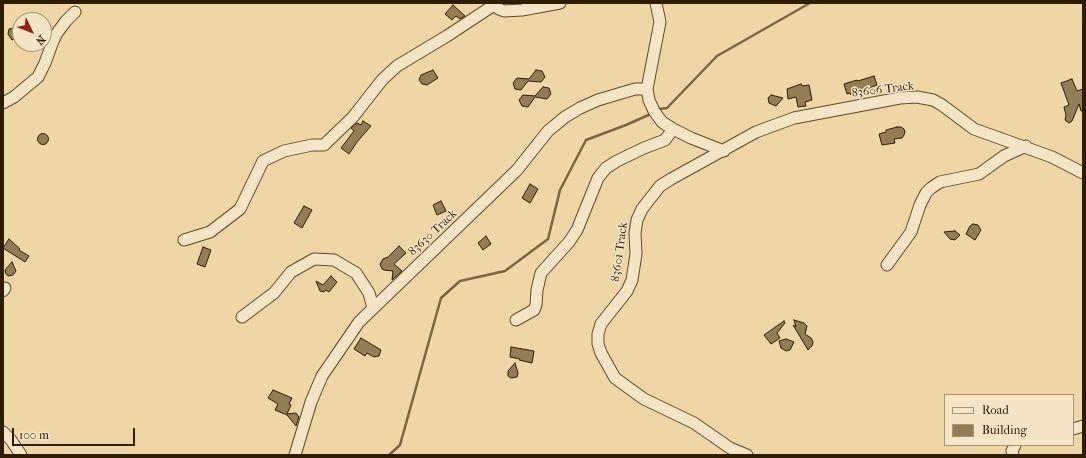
<!DOCTYPE html>
<html>
<head>
<meta charset="utf-8">
<style>
	body { margin:0 }
	#map { position:relative; width:1086px; height:458px; overflow:hidden; background:#f0d5a6; font-family:"IM FELL French Canon",serif }
	canvas { display:block }
	.frame { position:absolute; inset:0; border:4px solid #2f1b00; pointer-events:none }
	.legend { position:absolute; left:944px; top:394px; width:130px; height:52px; box-sizing:border-box; background:#f5e4c5; border:1px solid #a69476; margin:0; padding:5px 7px; list-style:none; font-size:12px; color:#2f1b00 }
	.legend li { display:flex; align-items:center; gap:8px; height:20px }
	.legend b { width:20px; border:1px solid #a69476 }
	.north { position:absolute; left:12px; top:12px; width:40px; height:40px; box-sizing:border-box; background:#f5e4c5; border:1px solid #a69476; border-radius:50%; rotate:133deg; font-size:11px; font-weight:700; line-height:16px; text-align:center; color:#2f1b00 }
	.north::after { content:''; display:block; margin:auto; width:14px; height:18px; background:#8f2418; clip-path:polygon(50% 0,100% 100%,50% 72%,0 100%) }
	.scale { position:absolute; left:12px; top:428px; width:123px; height:18px; box-sizing:border-box; border:2px solid #2f1b00; border-top:0; padding-left:5px; font-size:12px; line-height:14px; white-space:nowrap; color:#2f1b00; -webkit-text-stroke:3px #f5e4c5; paint-order:stroke }
</style>
</head>
<body>
<div id="map">
<canvas width="1086" height="458"></canvas>
<div class="frame"></div>
<ul class="legend">
<li><b style="height:5px;background:#f5e4c5"></b>Road</li>
<li><b style="height:11px;background:#937c56"></b>Building</li>
</ul>
<div class="north">N</div>
<div class="scale">100 m</div>
</div>
<script>
const g = document.querySelector('canvas').getContext('2d');
g.lineJoin = 'round';
const toPath = rows => new Path2D(rows.map(r => 'M' + r).join(''));
function trace(path, color, width, dash) { g.strokeStyle = color; g.lineWidth = width; g.lineCap = dash ? 'butt' : 'round'; g.setLineDash(dash || []); g.stroke(path); }
function fill(path, color) { g.fillStyle = color; g.fill(path, 'evenodd'); }
function label(font, color, halo, rows, align = 'center') {
  g.font = font + ' "IM FELL French Canon",serif'; g.lineWidth = 3; g.setLineDash([]); g.textBaseline = 'middle'; g.strokeStyle = halo; g.fillStyle = color; for (const [text, x, y, turn = 0] of rows) {
    g.save(); g.translate(x, y); g.rotate((+turn || 0) * Math.PI / 180); g.textAlign = isNaN(turn) ? turn : align; if (halo) g.strokeText(text, 0, 0); g.fillText(text, 0, 0); g.restore();
  }
}
trace(toPath([
	[659,109,667,108,717,56,810,3],
	[389,455,400,445,441,298,460,281,505,271,548,239,560,190,586,140,626,125,653,113]
]), '#7b6542', 2.5);
const building = toPath([
	[453,5,465,16,460,19,456,16,452,20,445,14,453,5],
	[14,28,18,31,19,33,17,38,12,40,8,34,9,29,14,28],
	[433,70,438,78,427,85,422,84,419,80,421,75,433,70],
	[536,70,542,71,545,77,541,82,528,81,521,90,515,89,513,83,517,78,529,79,536,70],
	[874,76,877,85,870,88,871,91,851,95,850,93,847,94,844,84,857,80,858,81,874,76],
	[1072,79,1077,91,1083,89,1083,111,1081,111,1079,104,1072,121,1069,123,1065,120,1066,115,1064,107,1069,105,1061,83,1072,79],
	[801,84,802,86,809,85,812,100,805,102,806,106,798,107,796,97,788,99,787,89,801,84],
	[543,87,549,88,551,94,547,99,535,97,528,107,522,106,519,100,523,95,535,96,543,87],
	[771,95,783,98,776,106,769,103,768,98,771,95],
	[363,121,371,126,357,142,349,154,341,148,354,131,351,128,357,123,361,125,363,121],
	[897,127,901,127,904,129,905,132,904,135,902,138,894,139,895,143,882,145,879,134,886,132,886,130,897,127],
	'37.5 139a5.5 5.5 0 1 1 11 0a5.5 5.5 0 1 1-11 0Z',
	[530,184,538,189,530,203,522,198,530,184],
	[441,201,446,211,437,215,433,205,441,201],
	[304,206,312,210,302,228,294,223,304,206],
	[973,224,978,225,981,230,975,240,966,234,970,226,973,224],
	[955,231,960,235,955,240,950,239,944,232,955,231],
	[486,236,491,244,483,250,478,243,486,236],
	[9,239,20,249,19,250,29,256,25,262,3,248,9,239],
	[399,246,406,253,394,264,402,271,392,280,393,271,384,270,382,269,380,264,383,259,388,257,399,246],
	[203,247,211,250,205,267,197,264,203,247],
	[12,262,16,271,13,275,8,276,6,274,5,270,12,262],
	[331,276,337,282,329,292,326,290,324,292,320,291,316,281,323,285,331,276],
	[794,320,804,323,807,326,805,334,811,338,813,342,812,346,808,350,793,325,796,327,794,320],
	[784,321,785,323,777,333,780,338,771,344,764,335,784,321],
	[361,338,381,350,379,356,374,357,367,353,365,356,354,349,361,338],
	[786,339,794,342,790,350,786,351,781,348,779,341,786,339],
	[511,347,534,351,532,363,519,360,520,359,510,357,511,347],
	[515,363,518,373,517,377,511,378,508,376,508,371,515,363],
	[273,390,292,398,289,404,291,405,287,414,296,413,299,417,296,426,287,415,275,410,278,404,268,398,273,390]
]);
fill(building, '#937c56');
trace(building, '#2f1b00', 1);
const minor = toPath([
	[492,3,499,9,504,11,522,10,560,3],
	[656,3,660,22,647,89,649,100,654,111,662,122,673,129,691,138,724,151],
	[3,103,14,97,38,77,45,63,53,41,57,33,66,21,75,12],
	[184,240,210,232,240,209,263,161,284,151,312,145,324,145,353,117,382,80,397,66,447,36,494,5],
	[887,265,911,232,920,205,926,193,931,188,940,182,979,174,1004,156,1026,146],
	[3,291,5,288],
	[242,317,274,293,291,272,314,259,334,260,356,273,369,293,373,308],
	[516,320,534,310,536,305,537,290,541,273,569,242,577,230,598,178,606,168,617,161,644,148,665,140,673,129],
	[1073,429,1083,426],
	[3,432,11,440,21,455],
	[295,455,311,402,322,376,359,322,517,170,548,131,565,117,580,108,598,100,635,89,647,89],
	[747,455,730,448,694,423,644,399,615,378,601,353,598,344,598,334,601,324,627,291,632,280,636,254,635,233,637,220,642,209,660,186,671,179,756,132,794,118,900,98,917,97,933,100,942,105,974,129,1052,157,1083,173],
	[1013,455,1012,451,1015,445]
]);
trace(minor, '#5f4a2a', 13);
trace(minor, '#f5e4c5', 11);
label('12px', '#2f1b00', '#f5e4c5', [
	["83606 Track",883,90,-7],
	["83630 Track",433,233,-43],
	["83601 Track",620,252,-82]
]);
</script>
</body>
</html>
